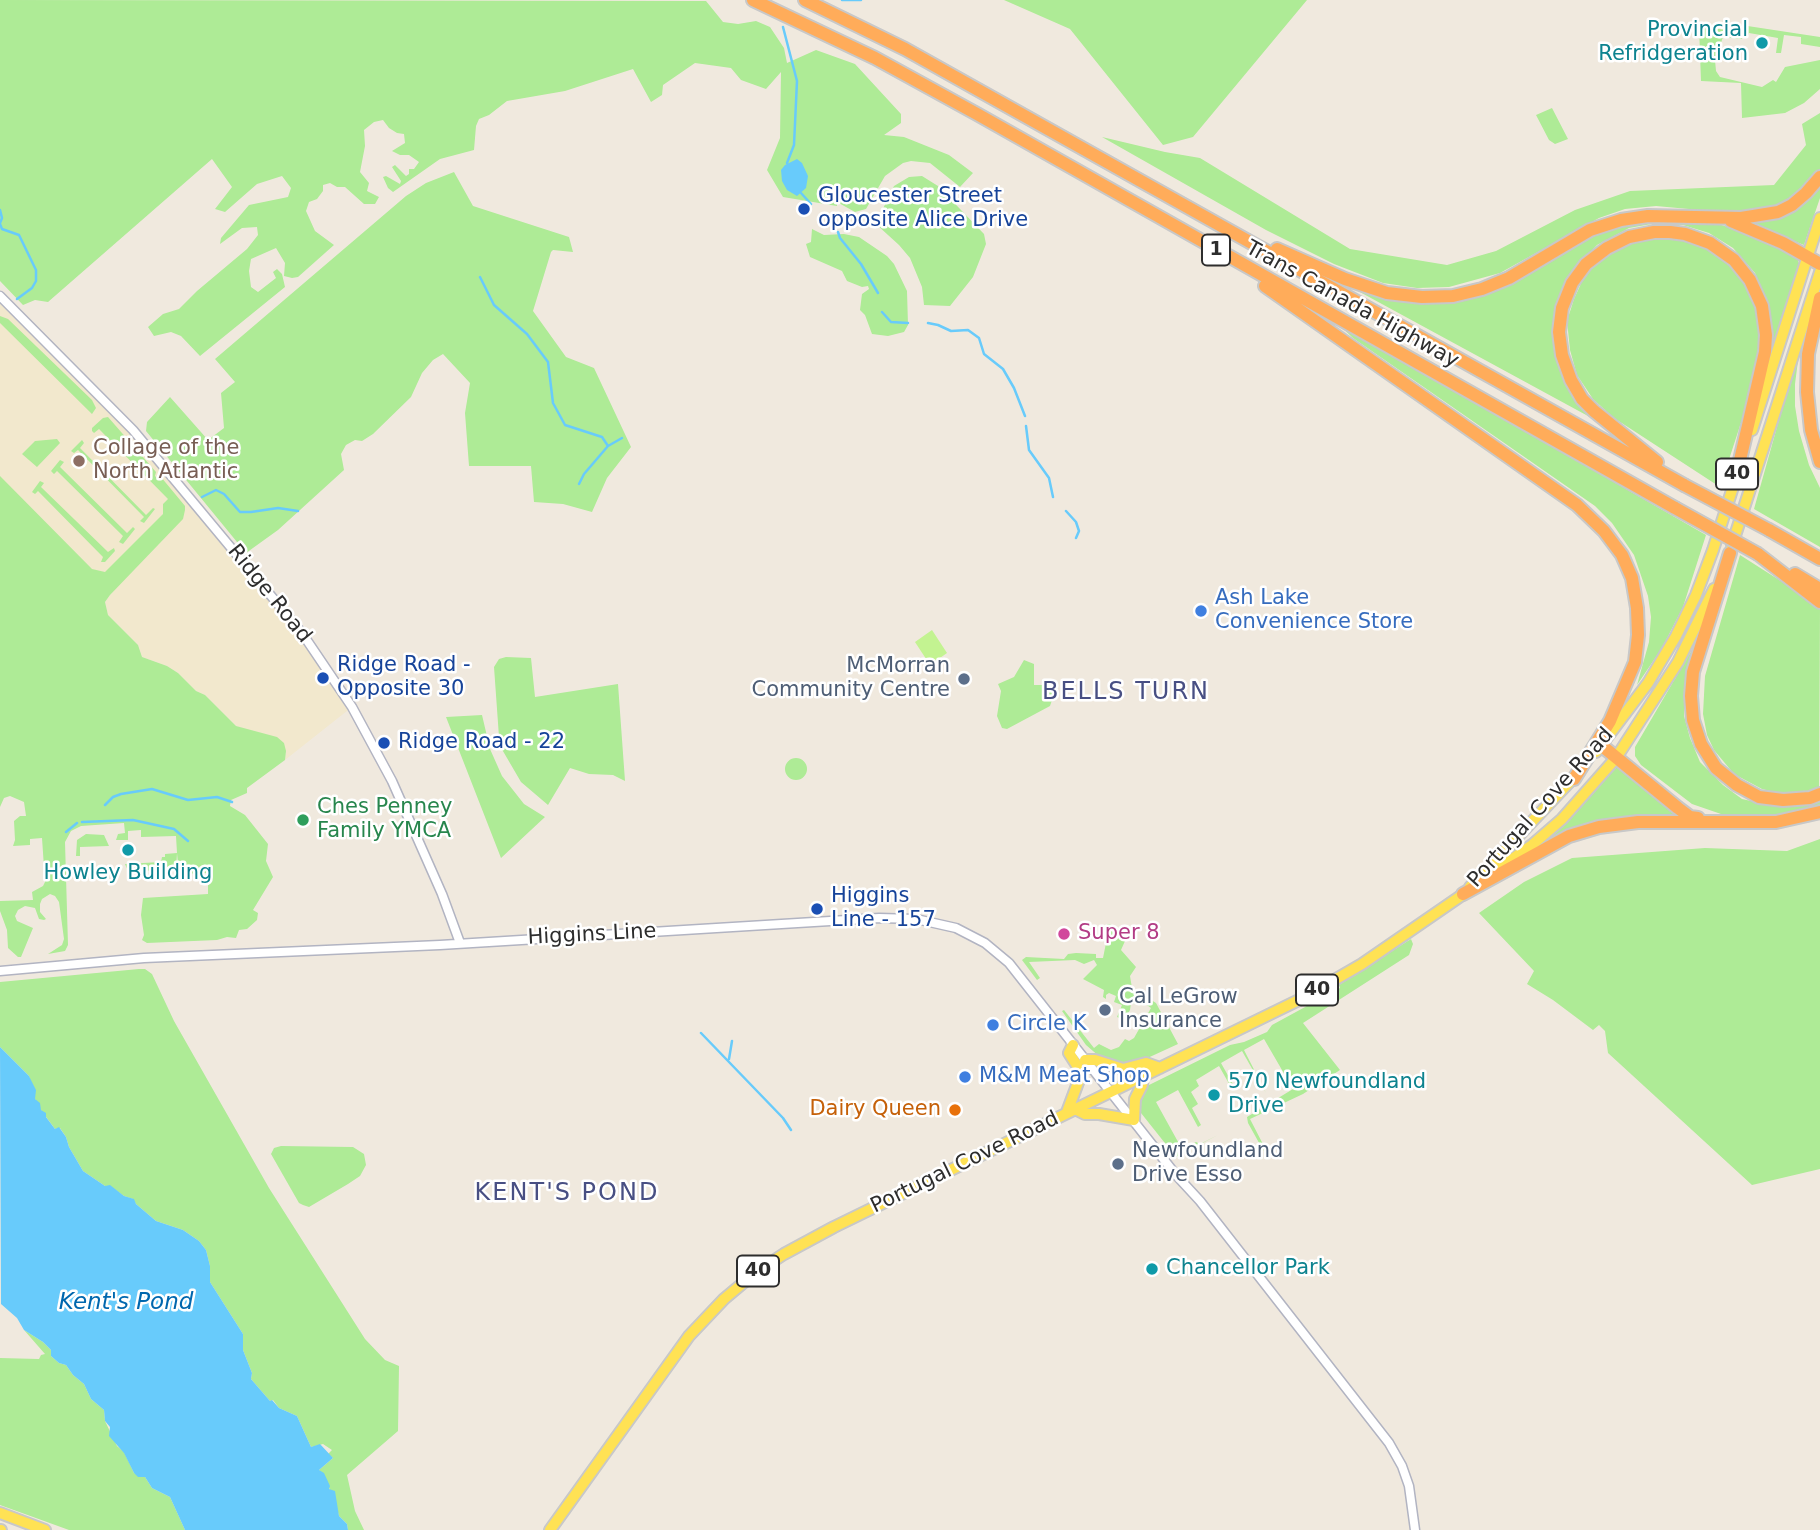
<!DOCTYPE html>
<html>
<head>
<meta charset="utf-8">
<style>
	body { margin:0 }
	canvas { display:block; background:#f0e9de }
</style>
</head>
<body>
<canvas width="1820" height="1530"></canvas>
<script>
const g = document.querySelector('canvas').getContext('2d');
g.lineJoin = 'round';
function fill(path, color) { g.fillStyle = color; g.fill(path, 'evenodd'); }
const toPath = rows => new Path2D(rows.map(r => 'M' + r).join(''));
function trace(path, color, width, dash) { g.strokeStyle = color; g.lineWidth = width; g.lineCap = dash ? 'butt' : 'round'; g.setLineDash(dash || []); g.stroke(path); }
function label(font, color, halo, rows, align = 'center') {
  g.font = font + ' "DejaVu Sans",sans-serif'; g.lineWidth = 5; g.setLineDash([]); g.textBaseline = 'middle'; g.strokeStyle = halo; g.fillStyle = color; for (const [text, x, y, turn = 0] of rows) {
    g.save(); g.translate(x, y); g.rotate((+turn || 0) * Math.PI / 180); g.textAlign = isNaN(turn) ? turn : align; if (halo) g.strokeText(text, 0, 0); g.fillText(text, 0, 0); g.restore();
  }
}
fill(toPath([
	[0,296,118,414,265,588,352,707,285,760,286,751,256,732,236,726,205,695,196,691,178,673,167,666,142,657,138,645,108,615,105,602,114,590,100,583,0,491]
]), '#f2e8cd');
fill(toPath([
	[0,0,706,1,723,22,738,24,756,21,770,27,784,48,787,63,816,50,855,64,901,114,901,123,884,135,904,137,949,155,973,173,960,187,930,163,911,161,903,163,885,176,866,209,855,212,837,202,837,206,783,197,767,170,780,138,781,72,766,89,741,80,731,68,695,63,663,85,662,95,651,102,633,69,565,91,507,101,489,115,479,119,476,126,474,150,440,159,393,192,388,188,383,177,386,176,400,184,401,181,392,167,395,165,406,176,409,174,409,169,414,169,419,162,409,155,400,155,392,151,405,143,404,134,397,133,389,128,383,120,374,122,364,130,365,146,360,172,369,183,367,191,379,197,375,204,364,204,345,187,337,187,330,183,323,185,323,191,317,199,309,202,306,211,315,231,334,245,298,277,292,278,284,276,285,263,276,248,251,259,249,271,251,287,258,292,276,278,273,272,277,269,282,274,285,287,200,356,181,336,171,332,154,336,148,327,163,314,179,309,197,291,247,249,258,235,257,227,242,228,220,244,221,238,249,205,288,197,291,188,282,176,257,184,225,212,215,209,232,187,212,159,48,302,35,300,23,305,0,281],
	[1004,0,1307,0,1193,137,1163,145,1070,29],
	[1741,25,1820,37,1820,47,1801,44,1801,37,1784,35,1781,53,1776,53,1778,38,1749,33,1748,36,1742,35,1742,39,1723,37,1715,60,1716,71,1720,77,1762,87,1773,80,1776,82,1785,67,1820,60,1820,89,1804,103,1785,113,1742,118,1741,83,1701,81,1699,26,1739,32],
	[1552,108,1568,139,1555,144,1549,140,1536,115],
	[1820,113,1820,169,1810,182,1784,205,1743,214,1656,206,1625,209,1599,218,1500,273,1449,287,1417,288,1383,283,1334,264,1266,230,1102,137,1165,152,1200,158,1350,249,1447,265,1496,251,1575,210,1630,191,1774,185,1806,145,1802,124],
	[454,172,473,206,569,237,573,252,553,250,551,252,533,311,566,357,594,368,631,447,607,478,592,512,563,504,534,502,531,466,469,466,465,413,470,383,443,354,433,360,422,373,411,397,373,434,362,441,355,440,346,445,341,454,344,470,278,530,246,553,146,431,147,422,170,397,208,440,224,428,221,393,235,382,215,359,406,196,426,183],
	[922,176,938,186,984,234,986,244,973,277,950,306,924,305,922,287,910,258,899,245,877,225,878,219,894,186,909,177],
	[1820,187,1820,198,1804,245,1747,222,1770,220,1789,212,1803,204],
	[1645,218,1708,221,1731,228,1772,242,1797,256,1799,264,1774,341,1771,344,1769,305,1755,273,1733,248,1709,233,1683,225,1657,223,1629,228,1597,245,1577,266,1560,299,1559,355,1599,422,1358,291,1388,299,1445,301,1600,230],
	[812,229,824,235,844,234,859,237,887,256,894,264,907,291,908,325,904,332,888,336,872,334,865,315,860,310,862,294,869,289,868,286,862,287,847,281,842,271,810,257,806,244,811,242],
	[1676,236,1717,251,1745,278,1760,312,1761,343,1752,389,1720,487,1614,418,1593,399,1577,375,1570,350,1567,321,1574,299,1584,277,1600,259,1620,246,1637,240],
	[0,316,8,319,92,400,96,408,92,414,0,323],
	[1337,323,1706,535,1683,607,1662,648,1637,685,1649,642,1651,617,1648,596,1634,555,1612,523,1595,506,1353,338],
	[1800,345,1795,384,1795,406,1799,431,1809,465,1820,488,1820,547,1754,509],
	[108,417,156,472,155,476,158,479,161,477,185,506,185,510,183,519,110,595,105,602,108,615,138,645,142,657,167,666,178,673,196,691,205,695,236,726,277,737,284,743,286,751,285,760,247,788,247,793,231,800,230,806,245,815,268,844,266,861,273,877,253,910,258,913,257,920,247,929,239,930,236,938,227,937,217,940,147,943,142,940,144,935,141,915,143,898,208,894,208,873,179,874,177,853,176,870,128,871,125,864,161,862,162,857,165,857,165,854,177,853,176,836,141,837,141,830,128,831,128,840,116,840,118,834,125,833,124,823,81,826,71,831,65,842,68,945,65,951,48,954,62,945,64,939,59,902,55,896,50,894,42,899,40,904,40,912,46,919,44,920,39,919,35,908,25,906,18,910,15,916,17,921,33,928,21,957,18,957,8,948,7,930,0,911,0,901,33,900,32,892,43,886,45,882,42,838,30,839,30,845,13,846,15,840,14,821,20,816,26,816,24,802,10,796,4,798,0,807,0,476,92,569,105,572,163,514,163,504,168,499,99,429,94,433,92,431,92,428,103,418],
	[57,439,60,443,37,467,22,454,35,441],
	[82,440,84,443,80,448,146,515,153,508,155,509,144,523,140,521,144,517,78,450,74,453,71,451],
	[60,460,64,462,60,467,127,533,133,527,135,529,123,544,119,542,123,536,57,471,54,474,51,471],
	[40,481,44,483,41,487,108,552,114,548,115,551,105,562,101,562,103,557,38,491,35,494,32,492],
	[1740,555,1820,606,1819,790,1783,794,1762,789,1734,774,1714,750,1707,735,1703,714,1705,676],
	[1703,631,1692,656,1684,687,1684,716,1690,738,1700,762,1723,785,1742,799,1764,804,1820,799,1820,807,1778,815,1721,814,1692,804,1641,765,1635,756,1635,747],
	[506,657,531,658,535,697,618,684,625,781,613,775,589,774,570,768,548,805,521,782,500,746,499,737,494,667,499,659],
	[1024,660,1034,664,1034,685,1047,685,1055,691,1050,706,1007,729,1002,728,997,716,1001,691,998,684,1014,677],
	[482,715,490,749,502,776,524,804,545,817,501,858,446,717],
	'785 769a11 11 0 1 1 22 0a11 11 0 1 1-22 0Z',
	[1619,765,1686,819,1644,817,1530,852,1559,826,1614,767],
	[86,834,104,835,109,846,80,847,80,856,76,856,77,840],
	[1820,839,1820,1169,1752,1185,1608,1053,1605,1031,1599,1025,1593,1030,1553,1000,1527,984,1534,971,1479,913,1524,882,1572,858,1705,848,1787,851],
	[1108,924,1116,926,1119,934,1125,941,1121,950,1136,967,1130,976,1132,988,1156,1003,1178,1044,1141,1061,1117,1063,1100,1057,1086,1045,1062,1011,1064,1010,1094,1048,1099,1044,1111,1050,1119,1047,1125,1039,1129,1041,1134,1038,1151,1008,1140,1000,1134,1004,1131,1003,1130,1010,1124,1020,1117,1017,1122,1005,1114,1002,1116,996,1109,993,1106,995,1106,999,1103,997,1104,990,1083,979,1097,965,1094,960,1084,964,1075,960,1029,962,1040,978,1037,980,1022,960,1026,957,1064,959,1068,954,1076,953,1096,954,1096,958,1103,958,1107,938,1104,927],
	[1411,939,1413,944,1409,955,1303,1023,1340,1070,1303,1094,1250,1119,1267,1152,1263,1150,1248,1123,1247,1117,1293,1089,1264,1039,1244,1050,1266,1093,1242,1051,1221,1063,1235,1088,1232,1089,1219,1066,1196,1080,1199,1086,1191,1092,1198,1104,1192,1108,1201,1125,1198,1127,1178,1090,1156,1102,1182,1149,1196,1142,1200,1144,1218,1135,1176,1157,1141,1113,1140,1102,1143,1091,1149,1085,1230,1045,1244,1042,1267,1032,1272,1025,1340,988,1339,985],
	[139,969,145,969,152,974,174,1021,269,1188,365,1339,385,1360,399,1366,398,1431,347,1475,355,1511,364,1530,348,1530,347,1524,339,1516,334,1497,319,1470,333,1458,328,1454,332,1450,323,1444,311,1447,297,1416,279,1408,273,1400,270,1401,251,1379,252,1373,243,1350,243,1334,210,1282,210,1266,206,1250,199,1241,183,1230,156,1221,136,1204,133,1199,124,1196,110,1186,105,1186,83,1171,69,1147,66,1137,60,1128,55,1129,41,1110,35,1099,29,1076,0,1047,0,982],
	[281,1146,353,1147,364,1154,366,1165,360,1176,348,1184,309,1207,303,1205,299,1203,271,1154,274,1148],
	[24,1330,43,1342,51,1350,51,1356,59,1363,66,1365,73,1375,84,1384,91,1399,104,1410,105,1421,117,1446,124,1452,134,1473,145,1477,152,1488,170,1497,185,1530,69,1530,0,1505,0,1358,39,1359,41,1355,45,1354]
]), '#aeeb96');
fill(toPath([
	[932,630,947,653,930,665,915,642]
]), '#c3f391');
fill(toPath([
	[797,159,802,163,808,176,806,188,797,196,787,190,782,181,781,170,785,165],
	[0,1047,29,1076,36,1090,35,1099,40,1103,41,1110,46,1113,46,1117,55,1129,59,1127,66,1137,69,1147,83,1171,105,1186,110,1185,124,1196,134,1199,136,1204,156,1221,183,1230,199,1241,206,1250,210,1266,210,1282,243,1334,243,1350,252,1373,251,1379,270,1401,272,1400,279,1408,297,1416,311,1447,320,1444,333,1458,319,1470,324,1473,330,1486,329,1489,335,1491,339,1516,347,1524,348,1530,185,1530,170,1497,152,1488,145,1477,138,1477,134,1473,124,1453,109,1436,110,1427,105,1421,104,1410,91,1399,84,1384,73,1375,66,1365,59,1363,51,1356,51,1350,43,1342,24,1330,17,1318,1,1304]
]), '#68cbfb');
trace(toPath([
	[842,0,861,0],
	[783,27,797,81,794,145,787,163],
	[801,193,811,204],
	[0,210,2,218,0,223],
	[0,224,2,229,19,235,36,270,36,281,32,288,17,299],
	[838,232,840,238,861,264,878,293],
	[480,277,494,305,527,334,548,362,553,403,565,425,602,437,608,446],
	[882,312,891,322,908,323],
	[928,323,938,325,951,331,968,330,979,338,984,354,1003,369,1014,388,1025,416],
	[1026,426,1029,450,1049,478,1053,497],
	[579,484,584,474,608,446,622,438],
	[202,497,216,490,224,494,240,512,251,512,278,508,298,511],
	[1066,511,1076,522,1079,531,1076,538],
	[105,805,113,797,121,794,152,789,188,800,217,797,232,802],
	[82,822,133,820,174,829,188,841],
	[66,832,77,823],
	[701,1033,783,1118,791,1130],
	[729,1059,732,1041]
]), '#68cbfb', 2.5);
const minor = toPath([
	[0,296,133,430,302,633,352,707,392,781,442,894,460,943],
	[0,971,144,958,440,945,879,918,916,919,956,928,985,943,1009,963,1176,1175,1200,1201,1389,1443,1402,1466,1409,1486,1415,1530]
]);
const major = toPath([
	[1752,430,1820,218],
	[1732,545,1820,272],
	[1596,752,1648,683,1676,636,1696,595,1713,550,1740,465],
	[1498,869,1532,845,1562,819,1616,758,1678,662,1714,589],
	[1470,887,1579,772],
	[1085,1060,1095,1060,1123,1069,1146,1063,1160,1068],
	[1075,1109,1085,1114,1099,1114,1134,1120,1135,1099,1142,1085,1143,1076],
	[1067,1112,1079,1080,1078,1067,1069,1053,1073,1045],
	[0,1513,45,1530],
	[0,1530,1,1530],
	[550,1530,689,1336,724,1299,755,1273,784,1254,834,1227,1305,997,1362,964,1468,891]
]);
const highway = toPath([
	[753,0,875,58,977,114,1675,508],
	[805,0,905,49,1684,485],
	[1731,221,1783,243,1820,264],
	[1277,249,1345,279,1387,293,1422,297,1453,296,1482,289,1509,278,1590,230,1621,220,1648,216,1741,218,1778,212,1792,205,1806,193,1820,177],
	[1265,286,1577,505,1604,531,1622,555,1632,578,1637,608,1638,635,1635,662,1610,721,1574,779],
	[1820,298,1808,354,1807,392,1811,430,1820,462],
	[1657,462,1594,411,1582,399,1571,380,1562,355,1559,332,1562,308,1572,283,1586,264,1607,248,1629,237,1654,232,1670,232,1685,234,1710,243,1734,260,1750,280,1762,306,1766,335,1765,352,1737,473],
	[1769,530,1820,559],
	[1730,553,1693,672,1691,696,1693,720,1701,744,1716,768,1737,785,1759,797,1783,800,1810,798,1820,794],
	[1758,554,1820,602],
	[1795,574,1820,589],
	[1601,745,1678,808,1690,817,1698,818],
	[1463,894,1569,836,1599,827,1638,822,1776,822,1820,812]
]);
trace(minor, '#b2b4c2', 11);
trace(major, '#c8c8c8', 14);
trace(highway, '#c8c8c8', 16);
trace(minor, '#fff', 8);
trace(major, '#ffe254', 10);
trace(highway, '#ffac5a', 12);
const highwayBridge = toPath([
	[1684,485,1769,530],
	[1675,508,1758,554]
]);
trace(highwayBridge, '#c8c8c8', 16, []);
trace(highwayBridge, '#ffac5a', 12);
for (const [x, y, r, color] of [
	[1762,43,7,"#0f9aa8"],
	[804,209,7,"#1a4fb4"],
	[79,461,7,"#8d6e63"],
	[1201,611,7,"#3f7fe0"],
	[323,678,7,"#1a4fb4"],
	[964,679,7,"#5c6f8a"],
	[384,743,7,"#1a4fb4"],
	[303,820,7,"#2e9e5b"],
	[128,850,7,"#0f9aa8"],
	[817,909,7,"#1a4fb4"],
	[1064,934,7,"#d1479c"],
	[1105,1010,7,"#5c6f8a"],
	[993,1025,7,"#3f7fe0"],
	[965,1077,7,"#3f7fe0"],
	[1214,1095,7,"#0f9aa8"],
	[955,1110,7,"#e8710a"],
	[1118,1164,7,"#5c6f8a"],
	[1152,1269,7,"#0f9aa8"]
]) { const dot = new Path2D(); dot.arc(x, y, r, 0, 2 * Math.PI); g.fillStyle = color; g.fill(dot); trace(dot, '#fff', 2.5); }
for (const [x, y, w] of [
	[1216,250,28],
	[1737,474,42],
	[1317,990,42],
	[758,1271,42]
]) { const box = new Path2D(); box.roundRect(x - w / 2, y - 15.5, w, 31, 5); g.fillStyle = '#fff'; g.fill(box); trace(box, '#2d2d2d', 2); }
label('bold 19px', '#2d2d2d', null, [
	["1",1216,250],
	["40",1737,474],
	["40",1317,990],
	["40",758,1271]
]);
label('21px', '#0d838f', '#fff', [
	["Provincial",1748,31,"right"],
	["Refridgeration",1748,55,"right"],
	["Howley Building",128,874,"center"],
	["570 Newfoundland",1228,1083],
	["Drive",1228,1107],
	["Chancellor Park",1166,1269]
], 'left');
label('21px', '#164399', '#fff', [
	["Gloucester Street",818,197],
	["opposite Alice Drive",818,221],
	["Ridge Road -",337,666],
	["Opposite 30",337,690],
	["Ridge Road - 22",398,743],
	["Higgins",831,897],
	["Line - 157",831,921]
], 'left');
label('21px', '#2d2d2d', '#fff', [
	["Trans Canada Highway",1352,305,29],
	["Ridge Road",269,594,51],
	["Portugal Cove Road",1541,808,-48],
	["Higgins Line",592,935,-3],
	["Portugal Cove Road",965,1163,-26]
]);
label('21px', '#785e54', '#fff', [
	["Collage of the",93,449],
	["North Atlantic",93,473]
], 'left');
label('21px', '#366cbe', '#fff', [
	["Ash Lake",1215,599],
	["Convenience Store",1215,623],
	["Circle K",1007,1025],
	["M&M Meat Shop",979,1077]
], 'left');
label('21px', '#4e5e75', '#fff', [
	["McMorran",950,667,"right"],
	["Community Centre",950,691,"right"],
	["Cal LeGrow",1119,998],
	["Insurance",1119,1022],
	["Newfoundland",1132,1152],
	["Drive Esso",1132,1176]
], 'left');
label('21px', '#27864d', '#fff', [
	["Ches Penney",317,808],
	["Family YMCA",317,832]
], 'left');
label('21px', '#b23c85', '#fff', [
	["Super 8",1078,934]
], 'left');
label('21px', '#c56008', '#fff', [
	["Dairy Queen",941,1110]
], 'right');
label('italic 23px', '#0067ae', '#fff', [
	["Kent's Pond",126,1303]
]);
g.letterSpacing = '2px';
label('24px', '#484f83', '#fff', [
	["BELLS TURN",1126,693],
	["KENT'S POND",567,1194]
]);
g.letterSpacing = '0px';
</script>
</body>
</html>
